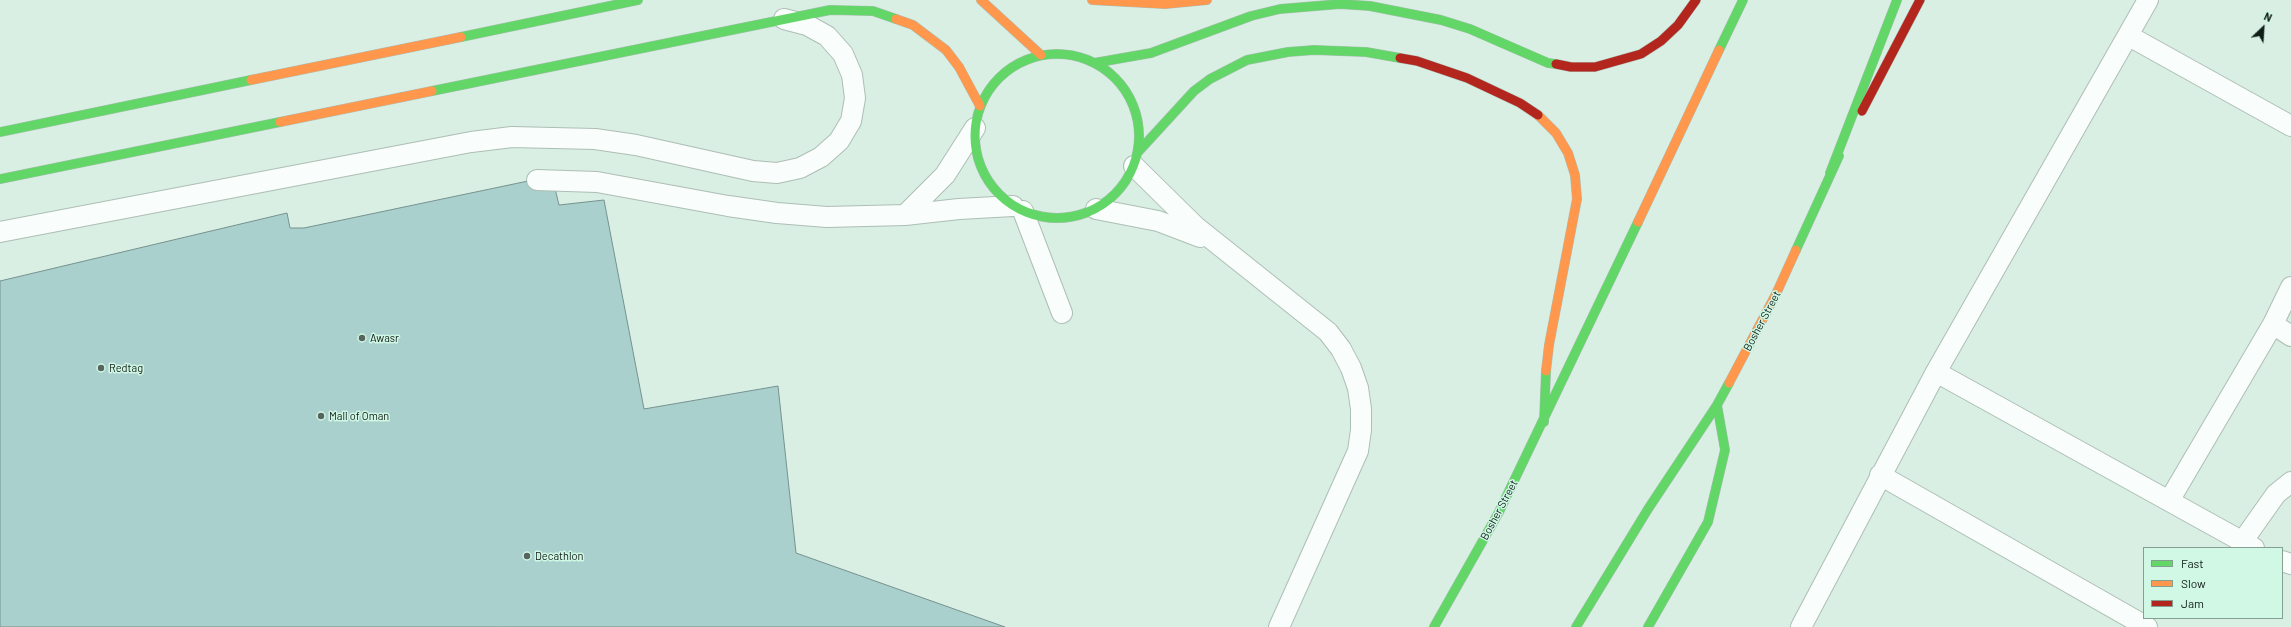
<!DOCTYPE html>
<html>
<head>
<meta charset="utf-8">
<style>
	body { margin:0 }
	#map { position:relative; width:2291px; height:627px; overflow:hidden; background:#d9efe4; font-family:Barlow,sans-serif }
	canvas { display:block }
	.legend { position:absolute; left:2143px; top:547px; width:140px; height:72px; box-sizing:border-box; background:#d1f7e5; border:1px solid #83a093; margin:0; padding:5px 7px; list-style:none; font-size:12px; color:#0f1d17 }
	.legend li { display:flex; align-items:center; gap:8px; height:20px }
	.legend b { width:20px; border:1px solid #83a093 }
	.north { position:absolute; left:2243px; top:8px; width:40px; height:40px; -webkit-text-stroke:3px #d1f7e5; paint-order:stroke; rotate:25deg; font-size:11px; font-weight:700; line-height:16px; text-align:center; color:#0f1d17 }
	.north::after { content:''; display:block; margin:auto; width:14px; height:18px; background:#0f1d17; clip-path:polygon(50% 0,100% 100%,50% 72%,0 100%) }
</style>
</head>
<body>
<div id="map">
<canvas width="2291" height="627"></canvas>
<ul class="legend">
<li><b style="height:5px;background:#63d668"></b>Fast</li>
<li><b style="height:5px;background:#ff974d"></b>Slow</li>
<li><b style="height:5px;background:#b3261e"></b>Jam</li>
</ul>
<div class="north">N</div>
</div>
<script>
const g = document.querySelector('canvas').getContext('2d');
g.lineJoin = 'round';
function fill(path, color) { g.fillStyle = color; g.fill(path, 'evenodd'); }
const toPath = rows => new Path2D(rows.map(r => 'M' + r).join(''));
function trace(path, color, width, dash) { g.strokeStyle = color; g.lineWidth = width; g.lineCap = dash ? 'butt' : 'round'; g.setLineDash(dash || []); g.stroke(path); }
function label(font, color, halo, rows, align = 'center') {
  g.font = font + ' Barlow,sans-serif'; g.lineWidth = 3; g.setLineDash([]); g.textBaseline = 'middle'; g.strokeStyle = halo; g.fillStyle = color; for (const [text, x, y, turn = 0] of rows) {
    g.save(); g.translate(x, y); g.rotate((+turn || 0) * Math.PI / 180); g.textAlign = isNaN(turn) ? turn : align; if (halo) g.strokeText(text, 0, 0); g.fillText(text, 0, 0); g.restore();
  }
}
const building = toPath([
	[552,176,559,205,604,200,644,409,778,386,796,553,1005,627,0,627,0,281,287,213,290,228,304,228,552,176]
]);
fill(building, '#a9d0cc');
trace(building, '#76928f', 1);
const lane = toPath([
	[2129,36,2291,126],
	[1134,166,1195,226,1328,332,1341,349,1351,368,1358,388,1361,409,1361,430,1358,451,1279,627],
	[537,180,597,182,728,206,777,213,827,217,905,215,959,209,1013,206],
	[1096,209,1158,221,1200,237],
	[1023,211,1062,313],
	[905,215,945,175,975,128],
	[0,232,471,142,512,137,595,139,636,145,753,171,777,173,800,168,821,157,839,141,851,121,855,98,852,75,843,54,827,36,807,25,784,19],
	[2273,324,2291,336],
	[1936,372,2254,548],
	[1880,475,2147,627],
	[2169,501,2273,324,2291,287],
	[2242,542,2276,494,2291,482],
	[2282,561,2291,564],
	[1801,627,1936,372,2148,0]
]);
const fast = toPath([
	[461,37,638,0],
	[1719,50,1743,0],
	'975 136a82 82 0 1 1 164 0a82 82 0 1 1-164 0Z',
	[1094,63,1151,53,1251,16,1280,9,1340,4,1370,6,1441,20,1470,29,1548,63,1556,64],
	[432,91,830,10,873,11,896,19],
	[0,132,251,80],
	[1138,152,1194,91,1210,79,1247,60,1288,52,1314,50,1366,52,1400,58],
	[1830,173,1897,0],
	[0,179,280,122],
	[1796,250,1839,156],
	[1544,422,1546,371],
	[1434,627,1499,512,1638,222],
	[1576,627,1648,509,1717,405,1729,383],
	[1648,627,1708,522,1725,450,1717,405]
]);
const slow = toPath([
	[981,0,1041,55],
	[1092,0,1165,4,1207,0],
	[896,19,913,25,946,50,959,67,980,106],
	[251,80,461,37],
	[1538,115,1556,133,1568,153,1575,175,1577,199,1549,345,1546,371],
	[280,122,432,91],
	[1638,222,1719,50],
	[1729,383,1776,294,1796,250]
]);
const jam = toPath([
	[1400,58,1417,61,1467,78,1520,103,1538,115],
	[1556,64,1571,67,1595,67,1641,54,1661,41,1678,25,1696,0],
	[1862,111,1920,0]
]);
trace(lane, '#adbeb5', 22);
trace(fast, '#adbeb5', 10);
trace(slow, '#adbeb5', 10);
trace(jam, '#adbeb5', 10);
trace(lane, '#f9fdfb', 20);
trace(fast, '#63d668', 9);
trace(slow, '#ff974d', 9);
trace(jam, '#b3261e', 9);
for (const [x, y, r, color] of [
	[362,338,4,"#56665f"],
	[101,368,4,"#56665f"],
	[321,416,4,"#56665f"],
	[527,556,4,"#56665f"]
]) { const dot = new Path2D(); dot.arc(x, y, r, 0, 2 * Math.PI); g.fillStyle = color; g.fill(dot); trace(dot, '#d1f7e5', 1.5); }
label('11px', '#0f1d17', '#d1f7e5', [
	["Bosher Street",1762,321,-62],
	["Bosher Street",1499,510,-62]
]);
label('11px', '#0f1d17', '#d1f7e5', [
	["Awasr",370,338],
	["Redtag",109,368],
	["Mall of Oman",329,416],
	["Decathlon",535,556]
], 'left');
</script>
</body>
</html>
